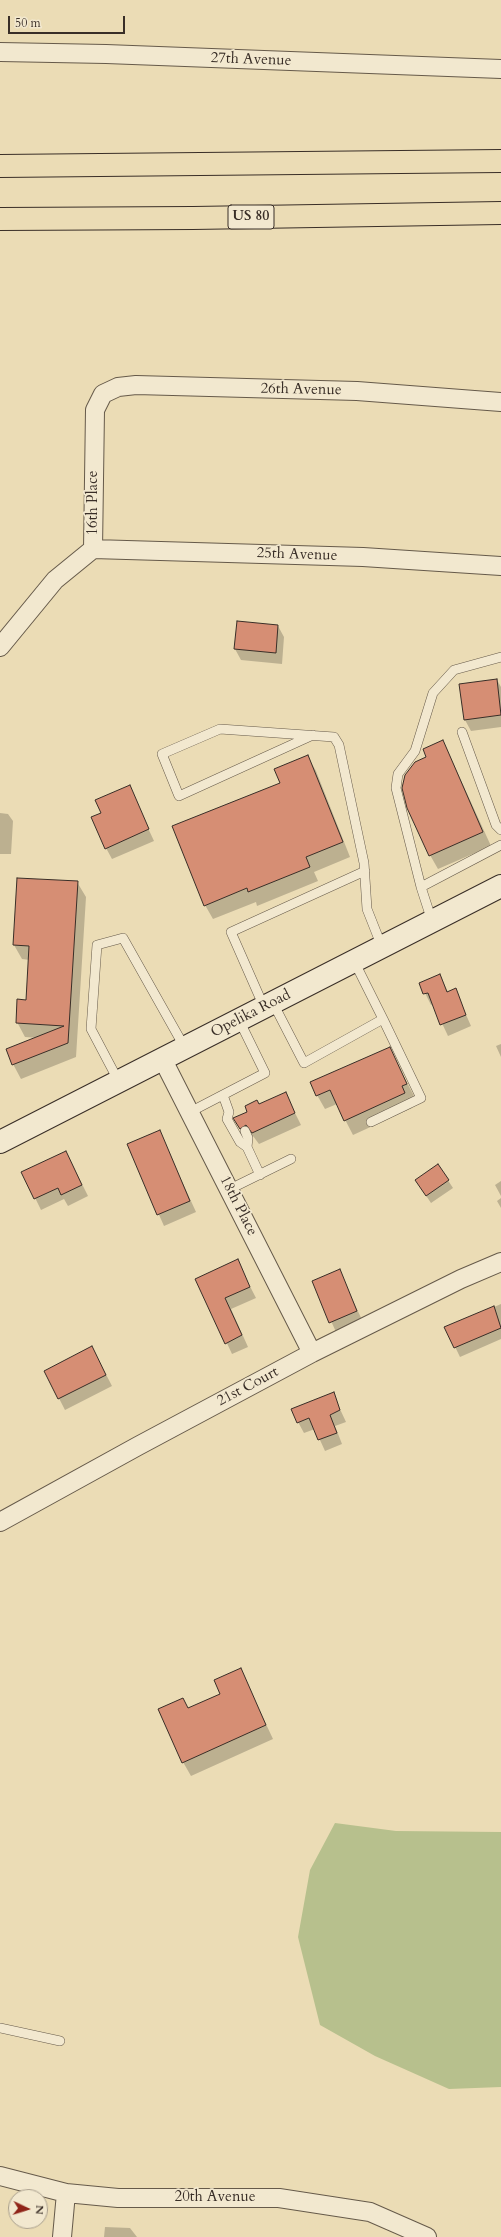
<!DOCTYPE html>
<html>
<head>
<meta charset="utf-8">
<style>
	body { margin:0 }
	#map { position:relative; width:501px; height:2237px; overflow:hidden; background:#ebdcb5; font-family:Cardo,serif }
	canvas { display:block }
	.north { position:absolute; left:8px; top:2189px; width:40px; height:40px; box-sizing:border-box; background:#f2e8cf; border:1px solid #a89e8c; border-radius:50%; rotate:94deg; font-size:11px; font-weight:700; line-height:16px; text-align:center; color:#392e27 }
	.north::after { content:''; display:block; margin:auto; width:14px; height:18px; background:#8f2418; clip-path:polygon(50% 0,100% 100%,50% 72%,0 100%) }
	.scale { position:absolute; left:8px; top:16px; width:117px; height:18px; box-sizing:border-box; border:2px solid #392e27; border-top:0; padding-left:5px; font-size:12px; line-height:14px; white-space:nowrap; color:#392e27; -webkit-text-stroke:3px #f2e8cf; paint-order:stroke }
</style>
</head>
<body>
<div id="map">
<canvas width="501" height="2237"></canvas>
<div class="north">N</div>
<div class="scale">50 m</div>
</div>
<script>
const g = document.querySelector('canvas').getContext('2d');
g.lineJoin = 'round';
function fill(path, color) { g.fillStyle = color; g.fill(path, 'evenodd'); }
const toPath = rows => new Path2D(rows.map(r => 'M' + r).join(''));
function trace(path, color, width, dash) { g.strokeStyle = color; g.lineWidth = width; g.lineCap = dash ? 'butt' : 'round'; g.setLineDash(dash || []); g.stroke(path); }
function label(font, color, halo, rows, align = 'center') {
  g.font = font + ' Cardo,serif'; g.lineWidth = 3.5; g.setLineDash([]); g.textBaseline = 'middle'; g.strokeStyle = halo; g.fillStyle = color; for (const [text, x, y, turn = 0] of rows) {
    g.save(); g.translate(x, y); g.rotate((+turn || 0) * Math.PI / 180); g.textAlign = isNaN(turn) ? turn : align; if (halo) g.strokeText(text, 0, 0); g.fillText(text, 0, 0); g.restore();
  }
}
fill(toPath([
	[335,1823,396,1831,501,1832,501,2087,449,2089,375,2056,320,2025,298,1937,310,1870]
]), '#b7c08d');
fill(toPath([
	[278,626,284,637,282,664,241,660,235,649],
	[497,680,501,687,501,727,471,731,465,720,460,685],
	[443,741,491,846,438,869,430,855,427,757],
	[308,757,316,771,350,857,314,872,318,881,257,906,256,902,213,919,205,905,281,784],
	[129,787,154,841,112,859,106,848,102,814],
	[0,813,8,814,13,821,11,854,0,854],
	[17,879,77,882,86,897,76,1057,21,1079,13,1064,38,1038,25,1037,17,1022,27,1001,30,960,22,959,14,945],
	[440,975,448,992,455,990,471,1026,448,1036,433,1004,431,1005,420,983],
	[501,1044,501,1057,496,1046],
	[389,1048,415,1098,409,1101,412,1108,353,1135,337,1104,325,1109,317,1095],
	[285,1093,301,1125,259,1144,253,1136,247,1139,235,1119],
	[159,1131,196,1212,164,1226,128,1145],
	[66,1152,88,1196,68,1206,64,1199,41,1210,23,1173],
	[438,1165,453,1188,431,1203,421,1188],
	[501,1181,501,1196,495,1185],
	[501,1198,501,1208,497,1201],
	[237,1261,256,1298,231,1309,248,1347,232,1354,197,1279],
	[339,1271,363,1322,337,1334,313,1282],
	[501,1304,501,1339,460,1357,446,1328],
	[98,1359,112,1386,65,1410,45,1371],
	[333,1394,346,1422,335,1426,342,1444,325,1451,315,1429,304,1433,298,1422],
	[240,1669,273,1739,191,1776,183,1762,188,1709,221,1694],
	[105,2227,130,2228,137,2237,104,2237]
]), '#0003');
const building = toPath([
	[237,621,278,625,276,653,234,649,237,621],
	[497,679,501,715,464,720,459,684,497,679],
	[443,740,483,832,429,856,407,808,402,788,405,775,415,762,426,757,423,749,443,740],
	[308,755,343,842,306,857,310,867,248,892,247,888,204,906,172,826,280,783,274,769,308,755],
	[130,785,149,829,105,849,91,817,101,813,95,800,130,785],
	[17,878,78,881,68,1043,12,1065,6,1049,64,1026,16,1023,17,999,26,1000,29,946,13,945,17,878],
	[440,974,447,992,456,988,466,1015,440,1025,428,993,423,994,419,983,440,974],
	[390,1047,407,1084,402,1086,405,1093,344,1121,330,1090,316,1096,310,1082,390,1047],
	[286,1092,295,1113,252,1133,246,1125,240,1129,233,1118,247,1112,245,1106,257,1100,259,1104,286,1092],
	[160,1130,190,1201,157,1215,127,1144,160,1130],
	[66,1151,82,1185,61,1195,58,1188,34,1199,21,1172,66,1151],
	[438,1164,449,1180,426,1196,415,1180,438,1164],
	[238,1259,250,1287,225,1298,242,1335,225,1344,195,1279,238,1259],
	[340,1269,357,1311,329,1323,312,1281,340,1269],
	[494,1306,501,1328,454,1348,444,1327,494,1306],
	[92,1346,106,1375,58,1399,44,1371,92,1346],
	[334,1392,340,1410,330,1415,337,1433,318,1440,309,1418,297,1423,291,1409,334,1392],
	[241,1668,266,1725,182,1763,158,1709,183,1698,188,1708,220,1694,214,1680,241,1668]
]);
fill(building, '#d68e74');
trace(building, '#392e27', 1);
const lane = toPath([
	[462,732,496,825,501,830],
	[313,735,179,796,162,754,220,729,334,737,339,745,364,863,367,909,382,947],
	[421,887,396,788,398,774,415,751,433,693,454,670,501,657],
	[432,921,421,887,501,845],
	[273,1003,304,1063,383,1019,354,961],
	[264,1007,231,932,365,871],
	[119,1082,91,1029,97,945,123,938,185,1048],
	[223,1095,229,1112,227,1119,240,1142,247,1147,260,1175],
	[190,1112,265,1073,239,1020],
	[371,1122,421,1098,383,1019],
	[245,1131,248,1138,247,1147],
	[230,1189,291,1159],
	[0,2028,60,2041]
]);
const street = toPath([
	[0,52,106,54,501,69],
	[93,549,363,557,501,566],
	[0,647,55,580,93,549,95,410,103,394,118,387,136,385,357,391,501,402],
	[163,1060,312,1353],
	[0,1522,138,1446,312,1353,461,1279,501,1262],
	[0,2176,66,2193,118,2198,279,2198,370,2212,427,2237],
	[62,2237,66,2193]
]);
const secondary = toPath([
	[0,1142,501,886]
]);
const highway = toPath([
	[0,166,501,161],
	[0,219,193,218,501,213]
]);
trace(lane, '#665a4a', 10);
trace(street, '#665a4a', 20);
trace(secondary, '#392e27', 24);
trace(highway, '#392e27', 24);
trace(lane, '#f2e8cf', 9);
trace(street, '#f2e8cf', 18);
trace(secondary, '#f2e8cf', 22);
trace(highway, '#ebdcb5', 22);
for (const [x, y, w] of [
	[251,217,46]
]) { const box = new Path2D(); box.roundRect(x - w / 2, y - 12, w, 24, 3); g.fillStyle = '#f2e8cf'; g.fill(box); trace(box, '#392e27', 1); }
label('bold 14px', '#392e27', null, [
	["US 80",251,217]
]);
label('15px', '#392e27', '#f2e8cf', [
	["27th Avenue",251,60,2],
	["26th Avenue",301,390,1],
	["16th Place",94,503,-90],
	["25th Avenue",297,555,2],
	["Opelika Road",251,1014,-27],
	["18th Place",238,1206,63],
	["21st Court",248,1387,-28],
	["20th Avenue",215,2198]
]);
</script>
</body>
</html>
